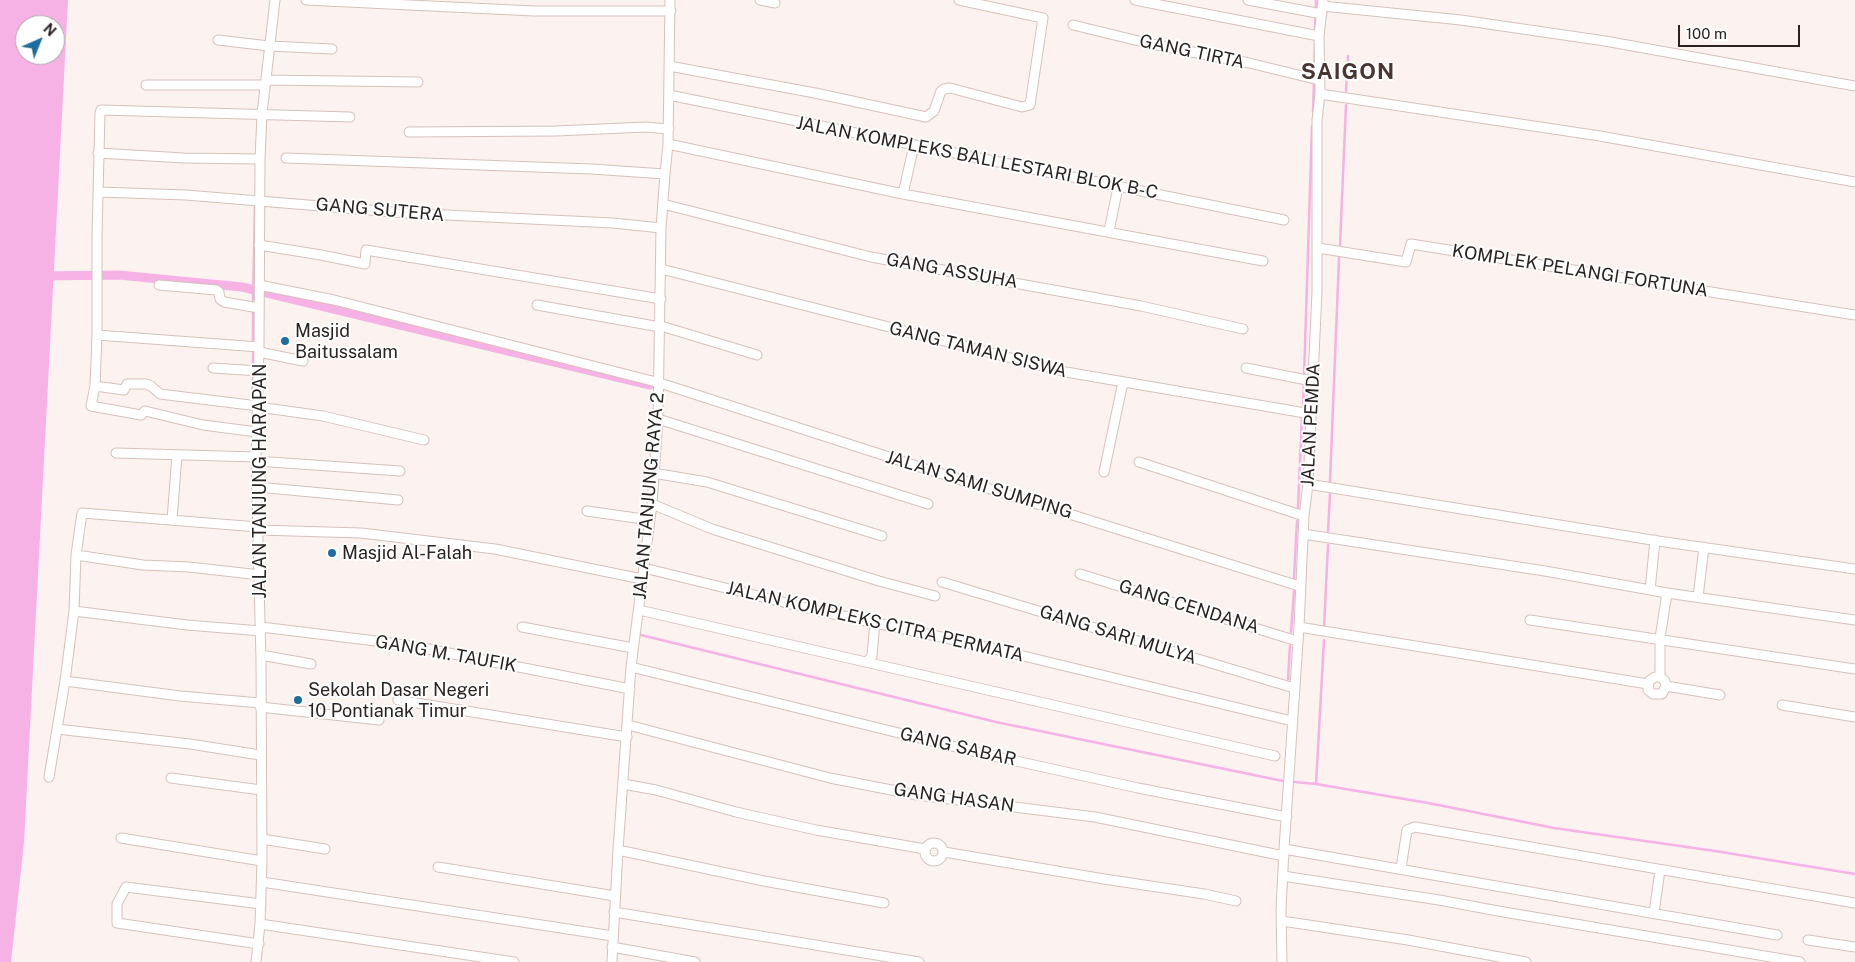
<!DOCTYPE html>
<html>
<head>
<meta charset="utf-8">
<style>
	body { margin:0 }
	#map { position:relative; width:1855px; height:962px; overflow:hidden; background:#fcf3f0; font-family:"Public Sans",sans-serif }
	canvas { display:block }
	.north { position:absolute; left:15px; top:15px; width:50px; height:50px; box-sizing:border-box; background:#fff; border:1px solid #aaa7a6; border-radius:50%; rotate:44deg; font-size:14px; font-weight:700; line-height:20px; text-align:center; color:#2b2321 }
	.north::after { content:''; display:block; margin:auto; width:18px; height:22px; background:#1e6d9f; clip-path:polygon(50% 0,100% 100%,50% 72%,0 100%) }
	.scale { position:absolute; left:1678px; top:25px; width:122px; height:22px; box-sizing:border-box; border:2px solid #2b2321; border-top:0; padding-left:6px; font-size:15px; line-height:18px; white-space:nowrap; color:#2b2321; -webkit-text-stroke:4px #fff; paint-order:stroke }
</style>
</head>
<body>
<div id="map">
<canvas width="1855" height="962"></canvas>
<div class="north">N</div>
<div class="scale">100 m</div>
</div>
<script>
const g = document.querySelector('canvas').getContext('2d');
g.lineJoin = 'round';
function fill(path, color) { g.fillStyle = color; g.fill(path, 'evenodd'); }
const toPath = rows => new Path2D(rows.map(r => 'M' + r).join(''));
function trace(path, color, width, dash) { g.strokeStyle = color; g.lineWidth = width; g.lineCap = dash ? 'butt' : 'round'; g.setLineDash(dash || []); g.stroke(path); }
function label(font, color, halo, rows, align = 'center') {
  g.font = font + ' "Public Sans",sans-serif'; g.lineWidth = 4; g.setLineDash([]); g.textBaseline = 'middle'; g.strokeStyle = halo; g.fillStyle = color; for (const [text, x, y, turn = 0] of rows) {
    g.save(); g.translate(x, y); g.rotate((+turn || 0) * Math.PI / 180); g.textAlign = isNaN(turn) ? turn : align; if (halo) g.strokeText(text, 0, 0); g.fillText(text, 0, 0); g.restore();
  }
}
fill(toPath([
	[0,0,68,0,24,842,11,962,0,962],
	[25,25,55,25,55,55,25,55]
]), '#f6b1e5');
trace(toPath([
	[1315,33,1316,0],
	[1314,76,1315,41],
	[1346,91,1348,56],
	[1313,112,1314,81],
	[1340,245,1346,105],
	[253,300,255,206],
	[253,340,253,313],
	[253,364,253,353],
	[1304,377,1312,126],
	[252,398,253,377],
	[1303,409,1304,382],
	[252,425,253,412],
	[1330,481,1339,258],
	[1298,508,1302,415],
	[1328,531,1330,494],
	[1294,578,1297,521],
	[1324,628,1328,545],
	[1291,632,1294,591],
	[641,635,996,722,1283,781],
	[1288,679,1290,646],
	[1295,782,1316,784,1428,803,1554,828,1715,851,1855,874],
	[1316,784,1324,640]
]), '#f6b1e5', 2.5);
trace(toPath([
	[42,276,119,275,242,287,650,385]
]), '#f6b1e5', 9);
const minor = toPath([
	[306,0,534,11,671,11],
	[760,0,775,3],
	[1135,0,1319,36],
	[1248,0,1322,14],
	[1322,6,1461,20,1605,41,1855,86],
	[1073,25,1151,44,1249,63,1319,80],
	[218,40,269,46,332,49],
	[669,66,815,93,926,117,934,111,941,91,944,89,950,88,1022,107,1030,105,1043,18,959,0],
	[266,80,418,82],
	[146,85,265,85],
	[1320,94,1600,136,1855,182],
	[669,95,1284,220],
	[409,132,556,131,646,127,669,129],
	[668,144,903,194,1263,261],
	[98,153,184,158,260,159],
	[286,158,591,169,665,174],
	[99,192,186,195,405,213,613,223,661,228],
	[903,194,914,145],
	[663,204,871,257,1141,306,1243,329],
	[1109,231,1118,187],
	[259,245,321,255,365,264,366,250,661,299],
	[1318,248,1406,262,1411,244,1855,315],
	[661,269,1066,372,1311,414],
	[159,285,216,290,219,292,220,299,224,302,259,308],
	[259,285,334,300,660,383,926,469,1299,586],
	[537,305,660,327],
	[661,326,757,355],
	[97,335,259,347],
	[259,352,303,361],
	[213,368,259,371],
	[1246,368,1312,381],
	[95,386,124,390,127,384,146,384,151,386,160,394,258,406],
	[258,407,323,416,424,440],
	[658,419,928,504],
	[257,432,203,425,145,411,141,415,91,406,95,386,97,335,97,237,100,113,101,110,350,117],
	[116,453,256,457],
	[256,461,400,471],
	[1139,462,1304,516],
	[1104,472,1123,382],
	[653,473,707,482,882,536],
	[1308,484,1658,541,1855,569],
	[257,487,398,500],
	[652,504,712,529,879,581,935,596],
	[587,511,650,520],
	[172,520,177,455],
	[258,530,361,533,495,549,642,579],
	[1303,534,1545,571,1667,593,1855,620],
	[76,555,143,565,189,567,260,575],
	[644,568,815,610,978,645,1292,721],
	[1080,574,1297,641],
	[942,582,1294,688],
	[1650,590,1655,540],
	[1698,597,1704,547],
	[639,610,1275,756],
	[74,611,76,555,82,513,258,527],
	[1530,620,1855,669],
	[261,627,376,641,423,648,630,689],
	[522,627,633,648],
	[1299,627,1648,684],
	[261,655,311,664],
	[867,662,872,656,875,621],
	[631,667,980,753,1138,788,1287,817],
	[1660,677,1655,677,1649,681,1648,690,1653,694,1662,694,1666,686,1665,681,1660,677,1660,638,1667,593],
	[65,681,180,696,260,703],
	[1666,686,1720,695],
	[398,700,627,737],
	[1782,705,1855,717],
	[260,707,379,720],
	[628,725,830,778,917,795,1095,817,1284,856],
	[57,729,190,744,260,755],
	[49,777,65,681,74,611,187,625,261,631],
	[171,778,261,790],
	[623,784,656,790,736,812,816,830,925,849],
	[121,838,262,861],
	[262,839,325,849],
	'925 852a9 9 0 1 1 18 0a9 9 0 1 1-18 0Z',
	[1284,849,1777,935],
	[618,850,764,881,884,903],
	[944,852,1104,879,1204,894,1236,901],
	[438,867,615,896],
	[1401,868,1407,830,1415,827,1855,903],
	[1283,876,1439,900,1498,911,1800,962],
	[262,882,613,936],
	[614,912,919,962],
	[1654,913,1660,870],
	[1282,921,1408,940,1526,962],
	[260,924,514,962],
	[1808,940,1855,947],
	[259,944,117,923,117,904,126,887,261,904],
	[612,947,695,962],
	[256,962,260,924,262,861,261,660,256,461,259,347,260,159,262,114,275,0],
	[612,962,618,850,631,667,652,504,658,419,661,228,665,174,668,144,670,0],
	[1282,962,1281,910,1284,849,1299,627,1304,516,1308,484,1317,292,1317,120,1320,94,1319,36,1323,0]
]);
trace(minor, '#d6c1ba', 11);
trace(minor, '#fff', 9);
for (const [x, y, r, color] of [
	[285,341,5,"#1e6d9f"],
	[332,553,5,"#1e6d9f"],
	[298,700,5,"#1e6d9f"]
]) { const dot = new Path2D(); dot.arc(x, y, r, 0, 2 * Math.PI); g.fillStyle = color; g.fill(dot); trace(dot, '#fff', 2); }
label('18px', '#2b2321', '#fff', [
	["GANG TIRTA",1192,52,12],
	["JALAN KOMPLEKS BALI LESTARI BLOK B-C",977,158,11],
	["GANG SUTERA",380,210,5],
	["GANG ASSUHA",952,271,10],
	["KOMPLEK PELANGI FORTUNA",1580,271,9],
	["GANG TAMAN SISWA",978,350,14],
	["JALAN PEMDA",1311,425,-87],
	["JALAN TANJUNG HARAPAN",260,481,-90],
	["JALAN SAMI SUMPING",979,485,17],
	["JALAN TANJUNG RAYA 2",649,496,-85],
	["GANG CENDANA",1189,607,17],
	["JALAN KOMPLEKS CITRA PERMATA",875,622,13],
	["GANG SARI MULYA",1118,635,17],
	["GANG M. TAUFIK",446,654,10],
	["GANG SABAR",958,747,13],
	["GANG HASAN",954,798,8]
]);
label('18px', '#2b2321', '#fff', [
	["Masjid",295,331],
	["Baitussalam",295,352],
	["Masjid Al-Falah",342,553],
	["Sekolah Dasar Negeri",308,690],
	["10 Pontianak Timur",308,711]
], 'left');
g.letterSpacing = '1px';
label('bold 22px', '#473631', '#fff', [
	["SAIGON",1348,72]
]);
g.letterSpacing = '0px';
</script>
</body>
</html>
